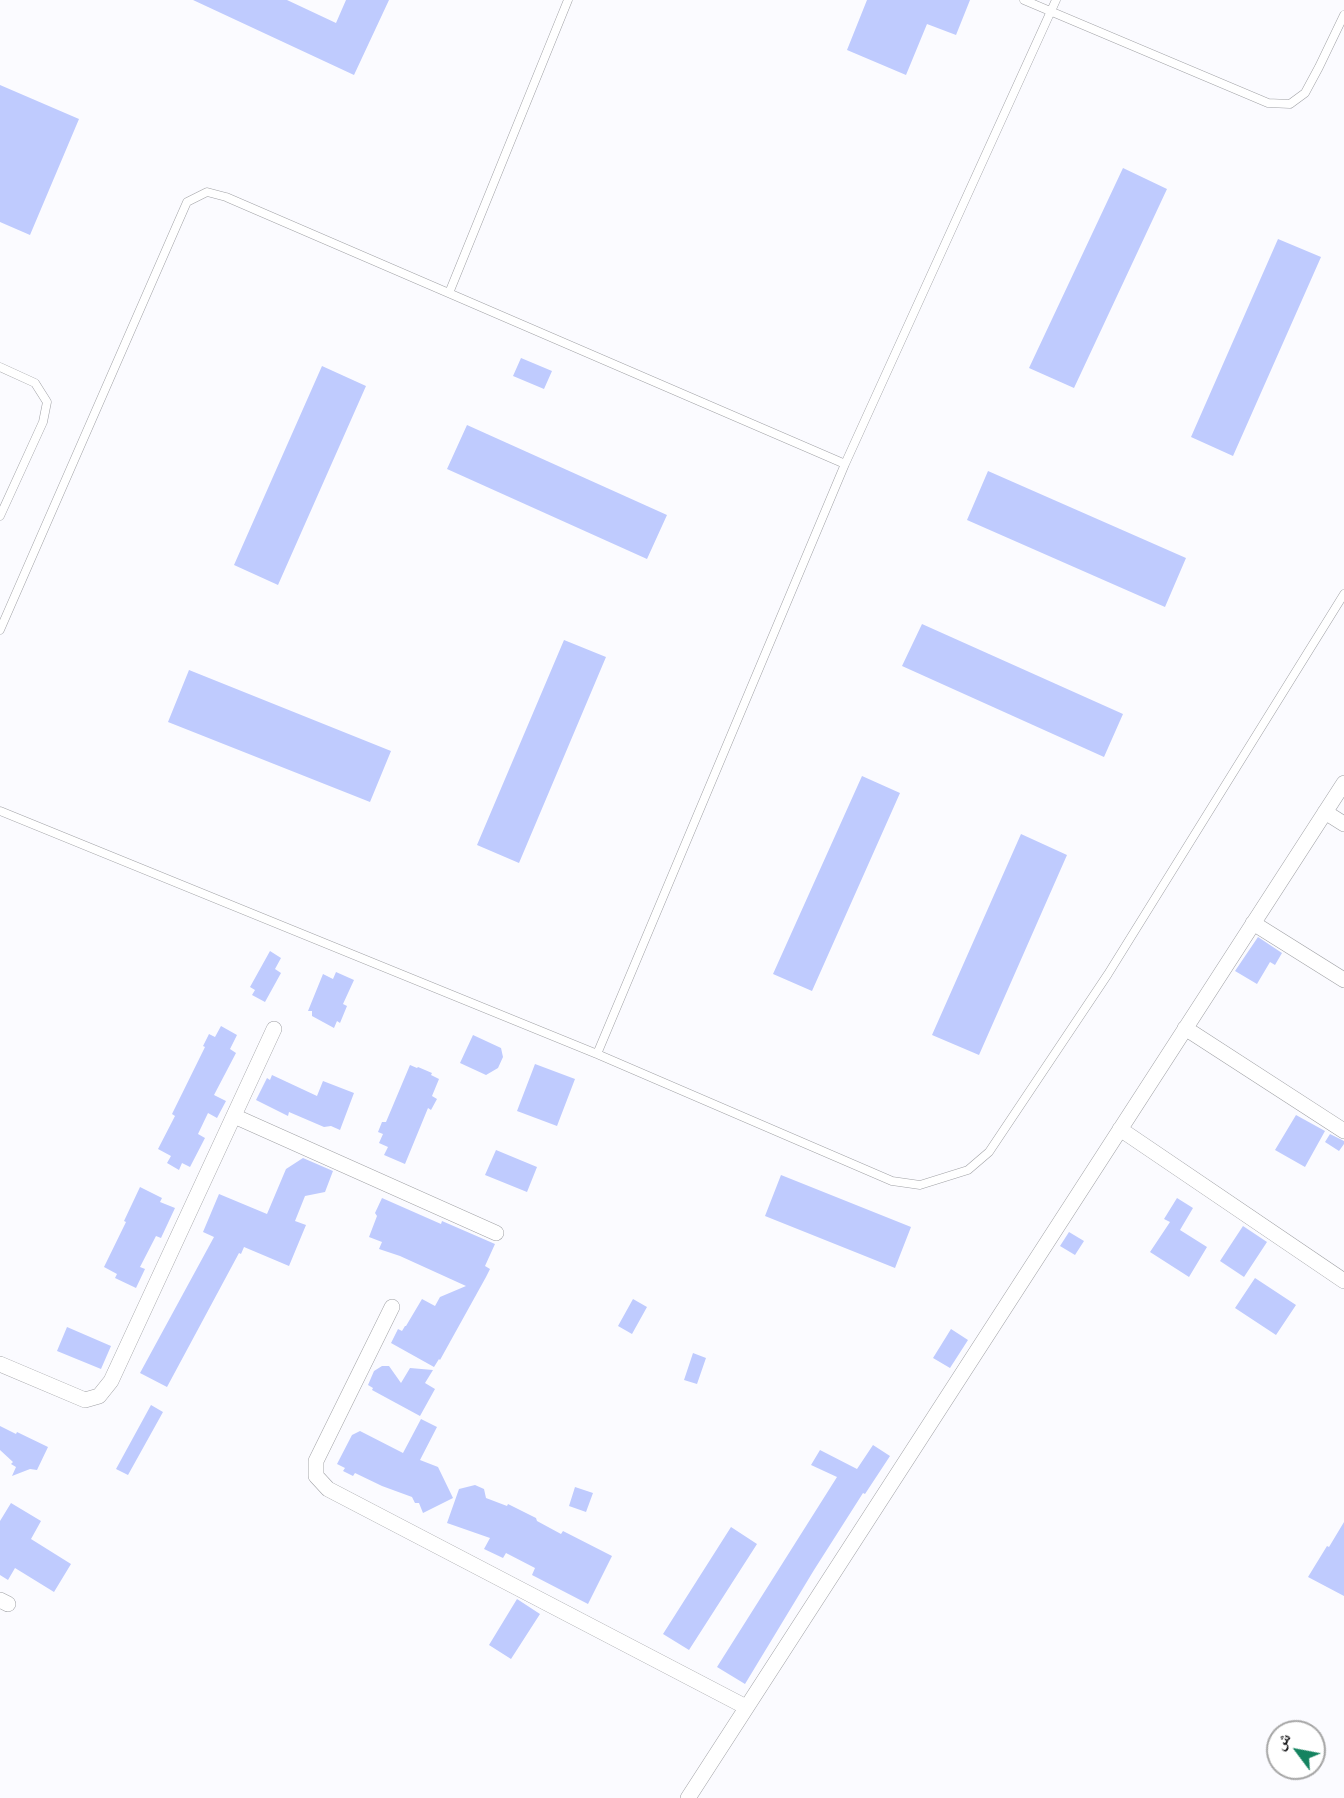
<!DOCTYPE html>
<html>
<head>
<meta charset="utf-8">
<style>
	body { margin:0 }
	#map { position:relative; width:1344px; height:1798px; overflow:hidden; background:#fbfbff; font-family:Roboto,"Noto Naskh Arabic",sans-serif }
	canvas { display:block }
	.north { position:absolute; left:1266px; top:1720px; width:60px; height:60px; box-sizing:border-box; background:#fff; border:2px solid #a5a5a5; border-radius:50%; rotate:302deg; font-size:16px; font-weight:700; line-height:24px; text-align:center; color:#1d1d1f }
	.north::after { content:''; display:block; margin:auto; width:21px; height:27px; background:#158360; clip-path:polygon(50% 0,100% 100%,50% 72%,0 100%) }
</style>
</head>
<body>
<div id="map">
<canvas width="1344" height="1798"></canvas>
<div class="north">ش</div>
</div>
<script>
const g = document.querySelector('canvas').getContext('2d');
g.lineJoin = 'round';
function fill(path, color) { g.fillStyle = color; g.fill(path, 'evenodd'); }
const toPath = rows => new Path2D(rows.map(r => 'M' + r).join(''));
function trace(path, color, width, dash) { g.strokeStyle = color; g.lineWidth = width; g.lineCap = dash ? 'butt' : 'round'; g.setLineDash(dash || []); g.stroke(path); }
fill(toPath([
	[193,0,287,0,336,23,346,0,389,0,354,75],
	[867,0,970,0,956,35,927,24,906,75,847,50],
	[0,85,79,119,30,235,0,222],
	[1123,168,1167,189,1074,388,1029,368],
	[1278,239,1321,257,1233,456,1191,437],
	[521,358,552,371,544,389,513,376],
	[322,366,366,386,278,585,234,565],
	[467,425,667,515,647,559,447,469],
	[988,471,1186,558,1165,607,967,520],
	[922,624,1123,714,1104,757,902,666],
	[564,640,606,657,519,863,477,845],
	[189,670,391,751,370,802,168,722],
	[862,776,900,793,812,991,773,974],
	[1021,834,1067,855,979,1055,932,1035],
	[1258,937,1282,953,1275,965,1270,962,1257,984,1235,971],
	[270,951,281,958,275,969,281,973,265,1002,252,995,255,990,250,987],
	[336,972,354,980,343,1004,347,1006,340,1023,337,1021,334,1028,312,1016,312,1011,308,1011,323,974,333,979],
	[221,1026,237,1035,230,1049,236,1053,214,1095,226,1101,217,1118,208,1113,198,1134,205,1138,190,1167,182,1163,179,1170,167,1163,171,1156,158,1149,175,1116,172,1114,205,1047,203,1046,209,1034,215,1037],
	[473,1035,501,1048,503,1057,498,1068,486,1075,460,1063],
	[535,1064,575,1079,557,1126,517,1111],
	[410,1065,417,1068,418,1067,432,1073,431,1075,439,1079,432,1096,437,1099,431,1110,428,1108,405,1164,384,1155,388,1147,379,1143,383,1134,378,1132,382,1122,386,1122],
	[272,1075,317,1096,323,1081,354,1093,340,1130,331,1126,324,1127,289,1112,288,1116,256,1100,267,1078,270,1080],
	[1296,1115,1325,1131,1305,1167,1275,1150],
	[1330,1134,1344,1141,1344,1144,1339,1151,1325,1142],
	[496,1150,537,1167,527,1192,485,1175],
	[303,1158,333,1171,325,1192,305,1196,295,1221,306,1225,289,1266,244,1247,241,1254,239,1253,167,1387,140,1373,214,1237,203,1232,219,1194,267,1214,286,1169],
	[781,1175,911,1227,895,1268,765,1216],
	[140,1187,162,1198,160,1202,175,1208,161,1238,156,1236,140,1267,145,1269,136,1288,115,1278,117,1274,104,1267,126,1222,124,1221],
	[382,1198,441,1224,442,1221,495,1244,485,1266,490,1269,486,1277,440,1360,439,1359,434,1367,391,1343,398,1329,402,1331,405,1326,406,1326,422,1299,435,1306,440,1297,466,1286,400,1256,379,1249,382,1242,369,1237,377,1216,375,1213],
	[1177,1198,1193,1208,1180,1230,1207,1247,1189,1277,1150,1252,1170,1222,1164,1219],
	[1243,1226,1267,1242,1244,1277,1220,1261],
	[1069,1232,1084,1241,1075,1255,1060,1246],
	[1255,1278,1296,1305,1276,1335,1235,1308],
	[633,1299,647,1307,632,1334,618,1326],
	[67,1327,111,1346,101,1369,57,1351],
	[951,1329,968,1340,950,1368,933,1358],
	[693,1353,706,1358,697,1384,684,1380],
	[382,1366,389,1366,401,1383,410,1368,433,1370,425,1383,435,1389,420,1416,372,1390,373,1388,368,1385,374,1371],
	[151,1405,163,1412,128,1475,116,1469],
	[421,1419,437,1427,420,1460,438,1467,453,1498,423,1513,419,1503,415,1503,412,1497,382,1486,355,1473,353,1476,343,1471,345,1468,337,1464,352,1435,360,1431,403,1453],
	[0,1426,16,1434,17,1432,48,1447,37,1470,30,1469,12,1476,16,1467,11,1464,13,1462,0,1450],
	[873,1445,890,1456,865,1494,863,1493,814,1570,745,1684,717,1667,837,1477,811,1465,820,1450,857,1469],
	[475,1485,484,1489,486,1498,507,1506,508,1504,536,1518,537,1521,561,1534,563,1531,612,1556,588,1604,532,1575,535,1568,506,1553,503,1558,484,1549,490,1538,447,1523,459,1489],
	[575,1487,593,1493,586,1512,569,1506],
	[11,1503,41,1521,31,1539,71,1564,54,1592,15,1568,8,1580,0,1575,0,1521],
	[1344,1522,1344,1596,1308,1577,1327,1546,1329,1547],
	[731,1527,757,1544,689,1650,663,1634],
	[517,1599,540,1614,511,1659,489,1645]
]), '#bfcbfe');
const lane = toPath([
	[1024,0,1268,103,1290,104,1305,93,1319,67,1344,15],
	[449,293,568,0],
	[0,367,35,383,47,402,43,422,0,516],
	[0,630,176,227,187,202,207,192,226,197,845,464],
	[0,811,597,1054,892,1181,920,1185,968,1170,989,1152,1108,974,1344,594],
	[597,1054,845,464,1056,0]
]);
const street = toPath([
	[1325,812,1344,824],
	[1253,923,1344,980],
	[1185,1028,1344,1131],
	[234,1116,496,1233],
	[1120,1129,1344,1281],
	[392,1307,316,1461,316,1476,328,1489,746,1707],
	[0,1364,85,1400,99,1396,111,1381,274,1029],
	[0,1600,8,1604],
	[688,1798,1344,783]
]);
trace(lane, '#a1a2a6', 9);
trace(street, '#a1a2a6', 16);
trace(lane, '#fff', 8);
trace(street, '#fff', 15);
</script>
</body>
</html>
